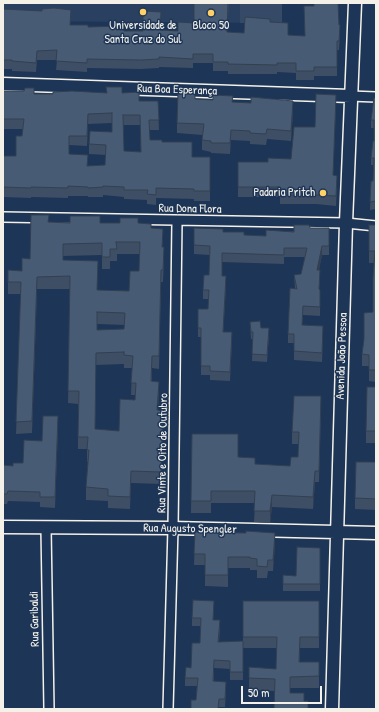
<!DOCTYPE html>
<html>
<head>
<meta charset="utf-8">
<style>
	body { margin:0 }
	#map { position:relative; width:379px; height:712px; overflow:hidden; background:#1d3557; font-family:"Patrick Hand",sans-serif }
	canvas { display:block }
	.frame { position:absolute; inset:0; border:4px solid #f4f1e8; pointer-events:none }
	.scale { position:absolute; left:241px; top:686px; width:81px; height:18px; box-sizing:border-box; border:2px solid #f4f1e8; border-top:0; padding-left:5px; font-size:12px; line-height:14px; white-space:nowrap; color:#f4f1e8; -webkit-text-stroke:3px #1d3557; paint-order:stroke }
</style>
</head>
<body>
<div id="map">
<canvas width="379" height="712"></canvas>
<div class="frame"></div>
<div class="scale">50 m</div>
</div>
<script>
const g = document.querySelector('canvas').getContext('2d');
g.lineJoin = 'round';
function fill(path, color) { g.fillStyle = color; g.fill(path, 'evenodd'); }
const toPath = rows => new Path2D(rows.map(r => 'M' + r).join(''));
function trace(path, color, width, dash) { g.strokeStyle = color; g.lineWidth = width; g.lineCap = dash ? 'butt' : 'round'; g.setLineDash(dash || []); g.stroke(path); }
function label(font, color, halo, rows, align = 'center') {
  g.font = font + ' "Patrick Hand",sans-serif'; g.lineWidth = 3; g.setLineDash([]); g.textBaseline = 'middle'; g.strokeStyle = halo; g.fillStyle = color; for (const [text, x, y, turn = 0] of rows) {
    g.save(); g.translate(x, y); g.rotate((+turn || 0) * Math.PI / 180); g.textAlign = isNaN(turn) ? turn : align; if (halo) g.strokeText(text, 0, 0); g.fillText(text, 0, 0); g.restore();
  }
}
fill(toPath([
	[3,3,282,3,282,23,3,21]
]), '#2a4060');
fill(toPath([
	[240,3,282,3,282,23,240,23]
]), '#354a67');
const minor = toPath([
	[350,96,376,97],
	[3,217,346,223,376,226],
	[46,528,49,709],
	[168,709,173,528,177,221]
]);
const tertiary = toPath([
	[3,84,350,96],
	[3,527,173,528,376,533],
	[332,709,346,223,355,3]
]);
trace(minor, '#f4f1e8', 12);
trace(tertiary, '#f4f1e8', 15);
trace(minor, '#1d3557', 9);
trace(tertiary, '#1d3557', 12);
fill(toPath([
	[194,3,229,3,227,32,244,33,270,22,288,35,305,36,304,6,339,25,340,34,339,50,337,50,337,76,314,76,314,80,296,80,296,73,277,72,277,74,228,74,228,71,213,71,213,63,193,63,193,68,159,67,159,68,141,69,87,68,87,72,56,70,57,60,37,60,36,72,12,71,12,69,3,69,3,9,70,25,124,31,160,30,178,31,194,23],
	[3,91,34,94,122,93,139,101,158,101,159,130,149,130,150,140,162,142,192,157,210,157,210,201,194,201,194,199,156,198,156,205,147,204,147,200,124,199,124,197,103,195,103,197,88,197,88,196,68,196,68,198,31,197,31,198,3,197,3,156,16,156,22,136,23,129,3,129],
	[112,123,112,132,89,144,89,154,106,155,105,165,88,166,69,154,69,145,87,146,88,124],
	[123,125,140,125,141,152,124,151],
	[376,98,376,209,370,210,371,181,373,181,373,165,371,165,371,158,374,141,374,128,371,128,371,120],
	[195,99,233,102,293,112,291,141,267,139,266,145,250,144,250,141,231,140,230,154,211,153,211,152,202,150,202,135,177,133,177,123],
	[336,104,333,175,337,185,336,206,316,204,280,204,280,197,238,197,238,162,268,162,291,159,315,127],
	[49,222,100,223,138,223,151,228,163,241,162,247,164,259,163,282,161,282,159,369,152,368,152,381,159,394,158,410,163,423,161,484,131,483,130,509,108,508,108,501,86,500,86,487,88,462,87,462,87,449,78,449,78,404,68,403,70,289,37,289,32,433,16,434,21,294,8,294,8,270,22,271,30,259],
	[117,254,139,254,139,271,129,291,98,290,63,260,63,256,102,255,102,269,110,269,110,261,117,261],
	[97,324,125,325,124,329,97,330],
	[124,364,124,368,132,368,131,395,135,395,135,400,119,431,95,429,96,365],
	[369,225,376,225,376,382,369,381,369,366,362,366,362,354,373,312,374,263,369,263],
	[194,228,244,235,266,236,310,228,329,228,329,255,322,255,319,270,320,280,319,289,320,299,320,316,303,315,302,325,323,335,322,362,294,360,294,343,288,343,288,334,295,289,294,275,301,274,305,257,284,257,284,264,222,262,222,276,226,285,223,332,232,341,230,381,210,380,210,375,201,375,201,337,198,337,198,309,208,309,209,299,203,299,203,290,209,275,210,255,194,254],
	[250,322,261,328,269,335,267,362,252,361,253,339,251,339],
	[376,387,376,443,366,443,366,431],
	[321,408,319,482,315,482,313,509,272,507,270,523,254,522,255,503,211,503,211,513,191,513,192,434,238,457,255,464,290,466,298,457,298,444,292,444,292,432],
	[58,427,55,508,40,507,40,502,8,501,7,504,3,504,3,465,13,466,23,463,42,441],
	[376,462,376,510,355,509,355,498],
	[195,532,275,544,273,571,268,571,267,578,257,578,257,570,250,570,250,568,228,568,228,587,205,586,205,565,194,565],
	[320,548,320,591,283,591,283,584,296,576],
	[243,601,319,601,319,648,300,648,300,662,319,662,319,688,290,688,290,693,304,701,308,709,275,691,249,690,249,678,276,669,276,648,243,648],
	[214,609,213,620,220,628,219,642,243,641,243,680,230,680,230,669,214,668,214,681,226,690,225,707,219,707,196,700,197,686,185,686,185,678,191,668,200,643,200,626,192,626,192,618]
]), '#3e4e64');
fill(toPath([
	[293,101,293,112,291,141,291,131],
	[88,114,88,124,87,146,87,136],
	[231,130,231,140,230,154,230,143],
	[322,246,322,255,317,279,317,270],
	[226,276,226,285,223,341,223,332],
	[37,277,37,289,32,433,32,421],
	[159,382,159,394,157,422,157,410],
	[163,411,163,423,161,484,161,472],
	[58,416,58,427,55,508,55,497],
	[315,471,315,482,313,509,313,497],
	[272,495,272,507,270,523,270,511],
	[275,533,275,544,273,571,273,560],
	[300,637,300,648,299,673,299,662]
]), '#324051');
const building = toPath([
	[194,3,228,3,227,32,244,33,245,17,270,19,270,22,288,23,288,35,305,36,304,6,314,6,314,3,338,3,339,25,340,25,339,41,337,41,337,67,314,67,314,71,296,71,296,63,277,63,277,65,228,64,228,62,213,62,213,54,193,54,193,59,159,57,159,59,141,60,87,59,87,63,56,61,57,50,37,51,36,63,12,61,12,60,3,60,3,9,42,11,42,9,54,8,71,10,70,25,88,25,88,27,124,26,124,31,143,31,143,11,161,12,160,30,178,31,178,22,194,23,194,3],
	[106,87,122,87,122,93,139,92,139,101,158,101,159,120,149,120,150,140,162,140,162,142,192,142,192,157,210,157,210,191,194,191,194,189,156,188,156,195,147,194,148,190,124,190,124,187,103,186,103,187,88,188,88,187,68,186,68,188,31,187,31,188,3,187,3,156,16,156,16,136,22,136,24,119,3,119,3,91,24,91,25,88,34,88,34,94,53,94,53,92,72,91,107,93,106,87],
	[112,113,112,132,90,131,89,144,106,145,105,165,87,166,88,155,69,154,69,136,87,136,88,114,112,113],
	[123,115,140,115,141,152,124,151,123,115],
	[178,93,195,93,195,99,213,100,213,95,233,96,232,102,251,103,251,97,293,101,291,131,267,129,266,134,250,133,250,131,231,130,230,143,211,143,211,141,202,140,204,124,177,123,178,93],
	[316,94,336,95,333,175,337,176,336,196,316,195,280,195,280,187,238,187,238,162,268,162,268,158,291,159,294,127,315,127,316,94],
	[374,98,376,98,376,201,370,202,371,181,373,181,374,158,371,158,373,141,374,141,374,120,371,120,374,98],
	[31,215,49,215,48,222,70,223,70,216,100,216,100,223,120,223,120,218,138,218,138,223,151,224,151,228,163,229,162,247,164,247,163,270,161,270,159,356,152,356,151,381,159,382,157,410,163,411,161,472,131,471,130,497,108,496,108,489,86,487,89,450,87,450,88,437,78,437,79,391,68,391,70,276,37,277,32,421,16,422,21,282,8,282,8,270,22,271,22,258,30,259,31,215],
	[116,242,140,242,139,271,130,271,129,291,97,290,98,261,63,260,63,244,102,243,102,257,110,257,110,249,117,249,116,242],
	[97,312,125,313,124,329,97,330,97,312],
	[124,352,124,355,133,356,131,383,136,383,135,400,120,399,119,431,95,429,96,353,124,352],
	[294,225,309,225,310,228,329,228,329,246,322,246,317,270,320,270,319,289,320,290,320,307,303,306,302,325,323,326,322,353,294,351,294,334,288,334,290,288,297,289,294,275,301,274,307,248,284,248,284,255,222,253,222,276,226,276,223,332,232,332,230,372,210,371,210,366,201,366,201,328,198,328,198,309,208,309,209,290,203,290,204,275,209,275,210,246,194,245,194,228,223,229,223,232,244,232,244,235,266,236,266,230,294,232,294,225],
	[369,225,376,225,376,370,369,370,369,355,362,354,364,339,364,313,373,312,373,278,375,251,369,251,369,225],
	[260,321,261,328,269,328,267,355,252,354,253,332,251,332,250,322,260,321],
	[367,387,376,387,376,431,366,431,367,387],
	[294,396,321,396,319,471,315,471,313,497,272,495,270,511,254,511,255,491,211,491,211,501,191,501,192,434,238,434,238,457,255,458,255,464,290,466,291,457,298,457,299,432,292,432,294,396],
	[43,416,58,416,55,497,40,497,40,492,8,491,7,494,3,494,3,465,13,466,13,463,23,463,24,440,42,441,43,416],
	[356,462,376,462,376,499,355,498,356,462],
	[246,531,275,533,273,560,268,560,267,567,257,566,257,559,250,558,250,557,228,557,228,575,205,575,205,554,194,554,195,532,246,533,246,531],
	[297,547,320,548,320,584,283,584,283,575,296,576,297,547],
	[193,600,214,601,213,620,220,620,218,642,243,641,243,672,230,672,230,661,214,660,213,681,226,682,225,699,219,699,218,709,191,709,191,700,196,700,198,678,185,678,186,667,191,668,192,643,200,643,201,618,192,618,193,600],
	[243,601,319,601,319,637,300,637,299,662,319,662,319,676,290,677,290,693,304,693,304,701,308,701,308,709,274,709,275,679,249,678,249,667,276,669,277,637,243,637,243,601]
]);
fill(building, '#485b74');
trace(building, '#324051', 1);
for (const [x, y, r, color] of [
	[143,12,4,"#ffd166"],
	[211,13,4,"#ffd166"],
	[323,193,4,"#ffd166"]
]) { const dot = new Path2D(); dot.arc(x, y, r, 0, 2 * Math.PI); g.fillStyle = color; g.fill(dot); trace(dot, '#1d3557', 1.5); }
label('12px', '#f4f1e8', '#1d3557', [
	["Universidade de",143,26],
	["Santa Cruz do Sul",143,40],
	["Bloco 50",211,26],
	["Padaria Pritch",315,193,"right"]
]);
label('12px', '#f4f1e8', '#1d3557', [
	["Rua Boa Esperança",177,90,2],
	["Rua Dona Flora",190,209,1],
	["Avenida João Pessoa",342,356,-88],
	["Rua Vinte e Oito de Outubro",163,453,-89],
	["Rua Augusto Spengler",190,529,1],
	["Rua Garibaldi",35,619,-91]
]);
</script>
</body>
</html>
